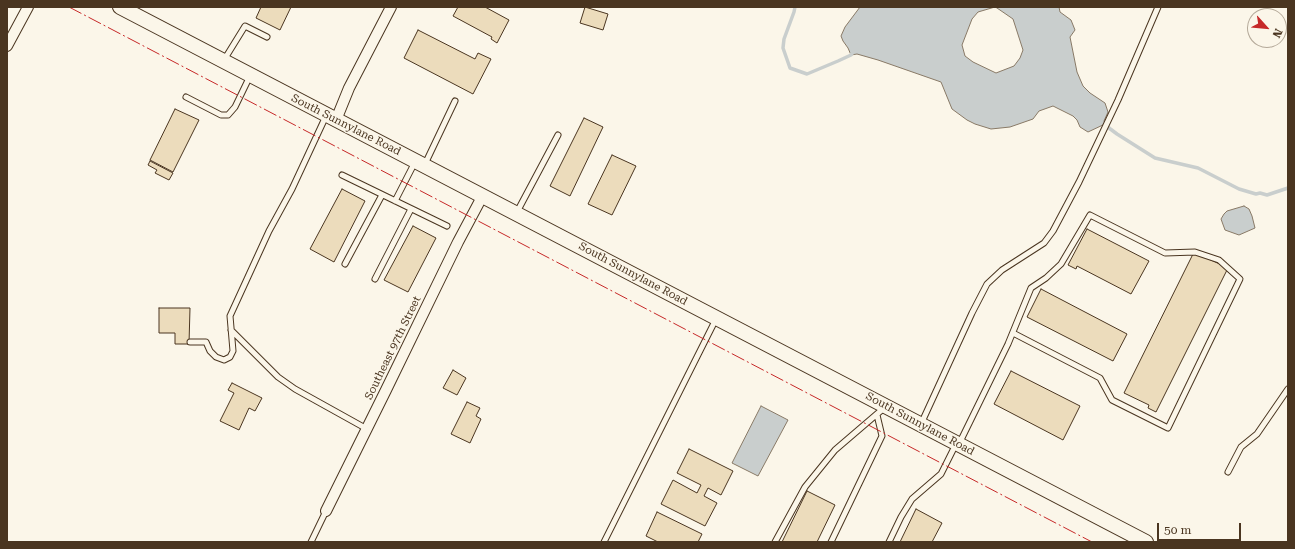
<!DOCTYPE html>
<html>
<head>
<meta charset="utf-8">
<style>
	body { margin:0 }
	#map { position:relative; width:1295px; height:549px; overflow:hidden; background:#fbf6e9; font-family:"Roboto Serif",serif }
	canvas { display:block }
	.frame { position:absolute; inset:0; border:8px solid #4a3520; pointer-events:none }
	.north { position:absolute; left:1247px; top:8px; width:40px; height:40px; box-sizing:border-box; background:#fbf6e9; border:1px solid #b4a999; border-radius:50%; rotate:117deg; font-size:11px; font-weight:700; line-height:16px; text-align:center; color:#4a3520 }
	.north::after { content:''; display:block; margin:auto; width:14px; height:18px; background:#c62828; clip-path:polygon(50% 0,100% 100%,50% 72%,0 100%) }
	.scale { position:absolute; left:1157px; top:523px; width:84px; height:18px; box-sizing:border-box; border:2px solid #4a3520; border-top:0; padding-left:5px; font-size:12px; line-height:14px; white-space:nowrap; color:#4a3520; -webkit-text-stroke:3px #fbf6e9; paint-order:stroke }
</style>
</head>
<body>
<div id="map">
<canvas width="1295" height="549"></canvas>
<div class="frame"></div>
<div class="north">N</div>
<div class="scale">50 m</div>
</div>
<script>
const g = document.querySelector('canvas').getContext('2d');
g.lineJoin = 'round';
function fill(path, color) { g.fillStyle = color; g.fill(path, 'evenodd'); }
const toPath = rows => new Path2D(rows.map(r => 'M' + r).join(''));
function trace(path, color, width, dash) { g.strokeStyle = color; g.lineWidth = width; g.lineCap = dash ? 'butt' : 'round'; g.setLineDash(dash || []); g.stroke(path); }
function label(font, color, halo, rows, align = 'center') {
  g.font = font + ' "Roboto Serif",serif'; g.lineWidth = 3; g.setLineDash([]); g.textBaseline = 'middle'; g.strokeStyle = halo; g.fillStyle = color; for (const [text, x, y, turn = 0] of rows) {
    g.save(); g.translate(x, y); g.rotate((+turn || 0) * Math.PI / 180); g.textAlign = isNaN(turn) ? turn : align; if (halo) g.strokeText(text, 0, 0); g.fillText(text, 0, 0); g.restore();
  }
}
const water = toPath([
	[860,7,1059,7,1060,12,1071,20,1075,30,1070,37,1077,72,1083,86,1090,93,1105,103,1108,112,1104,121,1105,124,1088,132,1080,127,1077,120,1073,116,1053,106,1039,111,1033,119,1010,127,991,129,975,124,967,120,952,109,941,82,878,60,857,54,851,55,848,48,843,41,841,36,845,27,860,7],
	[995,7,997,8,1013,19,1023,50,1020,58,1014,66,996,73,973,62,965,56,962,45,972,19,978,12,995,7],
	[1244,206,1249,209,1252,216,1255,228,1239,235,1225,230,1221,219,1224,214,1227,211,1244,206],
	[761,406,788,420,758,476,732,463,761,406]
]);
fill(water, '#c9cecd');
trace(water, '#887966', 1);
trace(toPath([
	[795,7,794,12,784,39,783,48,790,68,807,74,838,61,851,55,853,52],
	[1105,125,1117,134,1155,158,1198,168,1239,189,1256,194,1260,193,1267,195,1288,188]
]), '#c9cecd', 3.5);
const building = toPath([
	[261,7,291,7,280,30,256,18,261,7],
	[458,7,485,7,509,20,497,43,491,39,492,37,453,16,458,7],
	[585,7,608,14,603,30,580,23,585,7],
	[418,30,475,59,478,53,491,59,473,94,404,58,418,30],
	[175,109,199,120,173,172,150,160,175,109],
	[584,118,603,127,570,196,550,186,584,118],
	[612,155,636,166,612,215,588,204,612,155],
	[150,161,173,173,169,180,155,173,157,170,148,165,150,161],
	[342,189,365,201,334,262,310,249,342,189],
	[413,226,436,238,408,292,384,280,413,226],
	[1087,229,1149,261,1131,294,1077,266,1076,269,1068,265,1087,229],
	[1194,252,1228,268,1156,412,1148,408,1149,405,1124,393,1194,252],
	[1041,289,1127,334,1113,361,1027,317,1041,289],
	[159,308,190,308,189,344,175,344,175,333,159,333,159,308],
	[453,370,466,378,457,395,443,388,453,370],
	[1011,371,1080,406,1063,440,994,404,1011,371],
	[232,383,262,398,255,411,249,408,239,430,220,421,234,393,228,390,232,383],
	[467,402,480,408,476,416,481,419,470,443,451,434,467,402],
	[689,449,733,471,721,495,708,488,704,496,717,503,705,526,661,504,673,480,697,493,701,485,677,473,689,449],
	[807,491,835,505,817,542,782,542,807,491],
	[916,509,942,523,932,542,900,542,916,509],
	[657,512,702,534,698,542,658,542,646,536,657,512]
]);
fill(building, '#ecdcbc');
trace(building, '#4a3520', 1);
const lane = toPath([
	[224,60,245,26,267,37],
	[186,97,221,115,228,115,235,107,250,76],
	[425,164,455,101],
	[342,175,447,226],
	[395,201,415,162],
	[517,212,558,135],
	[345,264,382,195],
	[375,279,411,209],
	[231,330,278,377,295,389,367,429],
	[190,342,206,342,210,351,216,357,224,360,230,357,233,351,230,316,269,231,292,189,326,116],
	[921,424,972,313,987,284,1002,270,1044,243,1053,231,1079,182,1118,100,1158,7],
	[959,444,1008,344,1031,288,1046,278,1061,264,1090,215,1165,253,1195,252,1219,260,1240,279,1168,428,1112,400,1100,378,1013,333],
	[1228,472,1241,447,1257,434,1288,389],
	[311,542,326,511],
	[604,542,716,319],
	[775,542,805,487,835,450,884,408],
	[831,542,882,436,877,415],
	[889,542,901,517,912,499,941,474,956,444]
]);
const street = toPath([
	[7,46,28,7],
	[336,120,349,88,391,7],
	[326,511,386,390,458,242,483,195]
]);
const secondary = toPath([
	[120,7,1146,542]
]);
trace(lane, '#4a3520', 7);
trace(street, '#4a3520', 12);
trace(secondary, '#4a3520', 16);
trace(lane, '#fbf6e9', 5);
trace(street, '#fbf6e9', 10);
trace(secondary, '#fbf6e9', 14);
trace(toPath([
	[69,7,1092,542]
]), '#c62828', 1, [14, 3, 2, 3]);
label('11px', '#4a3520', '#fbf6e9', [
	["South Sunnylane Road",346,125,27],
	["South Sunnylane Road",633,274,28],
	["Southeast 97th Street",393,348,-64],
	["South Sunnylane Road",920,424,28]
]);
</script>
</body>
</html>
